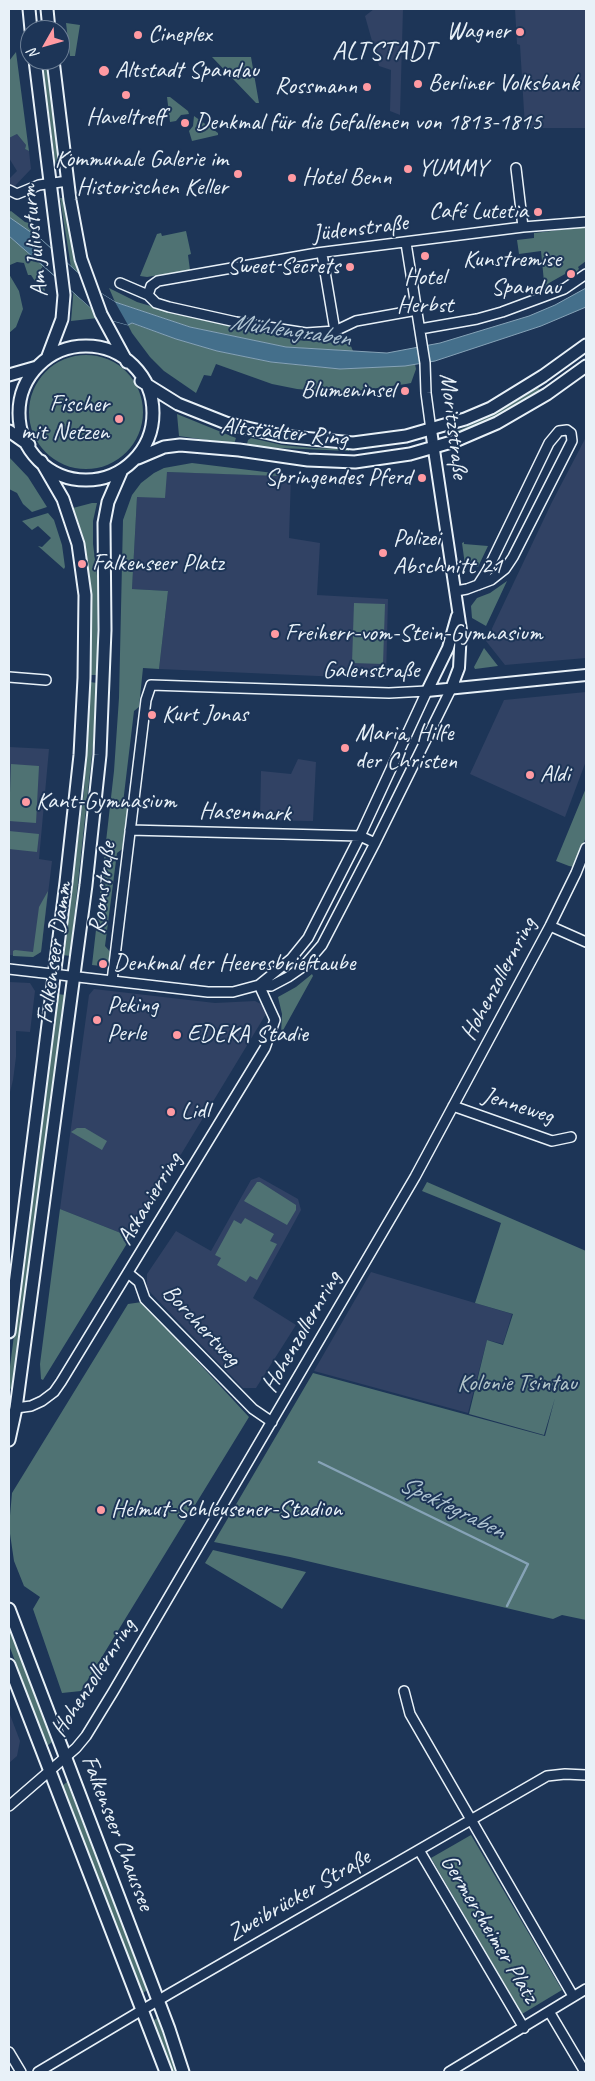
<!DOCTYPE html>
<html>
<head>
<meta charset="utf-8">
<style>
	body { margin:0 }
	#map { position:relative; width:595px; height:2081px; overflow:hidden; background:#1d3557; font-family:Caveat,sans-serif }
	canvas { display:block }
	.frame { position:absolute; inset:0; border:10px solid #e8f1f8; pointer-events:none }
	.north { position:absolute; left:20px; top:20px; width:50px; height:50px; box-sizing:border-box; background:#1d3557; border:1px solid #6e8097; border-radius:50%; rotate:232deg; font-size:14px; font-weight:700; line-height:20px; text-align:center; color:#e8f1f8 }
	.north::after { content:''; display:block; margin:auto; width:18px; height:22px; background:#ff9aa2; clip-path:polygon(50% 0,100% 100%,50% 72%,0 100%) }
</style>
</head>
<body>
<div id="map">
<canvas width="595" height="2081"></canvas>
<div class="frame"></div>
<div class="north">N</div>
</div>
<script>
const g = document.querySelector('canvas').getContext('2d');
g.lineJoin = 'round';
function fill(path, color) { g.fillStyle = color; g.fill(path, 'evenodd'); }
const toPath = rows => new Path2D(rows.map(r => 'M' + r).join(''));
function trace(path, color, width, dash) { g.strokeStyle = color; g.lineWidth = width; g.lineCap = dash ? 'butt' : 'round'; g.setLineDash(dash || []); g.stroke(path); }
function label(font, color, halo, rows, align = 'center') {
  g.font = font + ' Caveat,sans-serif'; g.lineWidth = 4; g.setLineDash([]); g.textBaseline = 'middle'; g.strokeStyle = halo; g.fillStyle = color; for (const [text, x, y, turn = 0] of rows) {
    g.save(); g.translate(x, y); g.rotate((+turn || 0) * Math.PI / 180); g.textAlign = isNaN(turn) ? turn : align; if (halo) g.strokeText(text, 0, 0); g.fillText(text, 0, 0); g.restore();
  }
}
fill(toPath([
	[374,9,403,9,400,115,390,111,391,70,379,66,365,16],
	[515,9,586,9,586,128,525,128,520,45,517,44],
	[17,134,26,145,25,149,29,151,31,169,13,188,9,184,9,179,17,171,9,158,9,138],
	[586,437,586,658,505,665,486,641,552,502],
	[166,472,291,476,289,538,320,543,317,595,388,599,386,679,159,669,168,591,132,589,137,497],
	[586,692,586,761,565,817,470,774,504,700],
	[9,747,49,749,39,859,52,861,41,952,33,957,9,955],
	[298,759,316,762,313,821,260,820,261,771,291,774],
	[9,982,30,983,35,991,30,1032,16,1031,16,1057,13,1080,9,1096],
	[94,989,215,1003,255,1001,261,1004,266,1014,131,1237,60,1209,89,995],
	[259,1177,298,1199,301,1210,253,1298,296,1325,256,1388,243,1388,147,1289,147,1274,176,1231,211,1251,251,1180],
	[371,1272,512,1314,503,1344,487,1340,468,1413,314,1371],
	[9,1712,20,1741,17,1756,9,1763]
]), '#314264');
fill(toPath([
	[66,23,80,25,75,56,70,56],
	[16,52,28,144,29,151,25,149,26,145,17,134,9,138,9,61],
	[212,57,251,57,259,103,256,103],
	[39,60,49,60,62,163,56,164,55,160,48,107,43,92],
	[167,97,170,97,188,111,189,114,181,115,176,121,170,122],
	[194,116,218,133,218,135,192,141,189,131,193,126],
	[60,198,66,198,98,318,71,321,74,286],
	[11,211,25,222,37,225,39,238,20,226,9,217,9,212],
	[586,227,586,261,578,267,579,269,576,272,574,269,549,283,550,289,545,292,541,251,519,254,517,240,534,238,534,233],
	[186,231,191,254,188,255,190,270,147,277,140,276,157,234,161,233,162,236],
	[9,236,42,264,45,292,42,292,31,275,28,275,24,263,17,262,10,265,9,269],
	[9,274,19,291,23,309,16,327,9,333],
	[109,288,137,302,181,315,295,340,350,344,353,351,286,347,190,327,115,302],
	[131,323,176,339,217,351,271,362,340,369,415,364,416,369,411,383,406,384,356,391,331,392,297,389,272,384,216,364,211,376,204,375,196,393,164,371,150,357,132,333,128,325],
	'29 412a57 57 0 1 1 114 0a57 57 0 1 1-114 0Z',
	[538,388,540,390,506,412,452,436,452,433,491,416],
	[177,414,236,438,234,444,179,436],
	[251,438,282,445,313,448,349,449,349,451,257,447,247,444,248,440],
	[9,457,28,477,47,507,32,512,23,504,17,493,9,489],
	[192,463,306,477,167,472,165,498,137,497,132,589,168,591,159,669,143,668,139,707,134,711,123,803,129,811,125,847,117,853,105,946,112,954,110,967,92,965,114,771,119,698,123,520,132,495,141,483,154,473,164,468],
	[92,503,97,503,93,521,93,544,98,584,97,675,90,675,91,619,89,575,82,534,73,508],
	[48,513,54,520,62,545,65,567,64,569,38,546,42,547,51,538,38,526,32,530,22,521],
	[464,542,464,544,488,546,478,567,465,565,462,543],
	[507,581,486,626,472,618,471,606,477,598,490,593],
	[354,603,385,604,383,664,352,663],
	[484,648,498,666,475,669,474,667],
	[90,682,97,683,93,745,70,956,63,955,84,792],
	[11,764,39,766,36,823,9,821],
	[586,788,586,837,574,867,569,866,556,861],
	[9,831,39,834,37,852,9,849],
	[48,891,41,952,33,957,13,956,13,951,15,950,33,952,39,907],
	[312,974,313,976,281,1034,282,1014,278,997,296,987],
	[58,994,65,995,14,1388,9,1389,9,1374],
	[77,1128,85,1128,107,1141,102,1150,71,1132],
	[257,1182,260,1182,296,1205,296,1210,287,1225,244,1201],
	[427,1182,586,1251,586,1620,562,1615,553,1619,290,1557,214,1542,313,1373,545,1436,555,1398,544,1435,469,1414,487,1340,503,1345,513,1314,475,1303,501,1223,422,1191],
	[60,1209,131,1237,43,1380,41,1379,40,1364],
	[245,1218,274,1234,270,1241,277,1244,257,1280,250,1276,246,1282,217,1265,221,1258,215,1255,234,1220,241,1224],
	[142,1302,249,1417,81,1691,62,1693,33,1609,40,1597,24,1586,14,1561,9,1527,12,1493,128,1304],
	[213,1550,306,1572,282,1609,205,1563],
	[9,1628,52,1742,47,1746,9,1645],
	[67,1782,147,1990,143,1993,62,1786],
	[471,1835,562,1990,522,2014,431,1858],
	[157,2018,178,2072,173,2072,153,2021]
]), '#4f7273');
const water = toPath([
	[9,217,42,240,99,292,115,302,190,327,286,347,387,353,440,343,529,316,555,305,586,288,586,307,541,326,435,361,405,366,340,369,271,362,217,351,176,339,132,323,128,325,110,320,91,308,9,236,9,217]
]);
fill(water, '#446f8b');
trace(water, '#86a3b7', 1);
fill(toPath([
	[39,238,99,292,115,302,128,325,110,320,91,308,42,264]
]), '#1d3557');
trace(toPath([
	[319,1462,528,1564,507,1606]
]), '#86a3b7', 2.5);
const minor = toPath([
	[516,168,523,227],
	[9,190,17,194,39,185,68,181],
	[406,243,425,363,426,393,431,430],
	[322,254,335,331],
	[120,283,148,295,156,303,169,307,236,322,306,333,335,331,356,321,417,310],
	[148,295,151,286,158,281,317,253,523,227,586,222],
	[420,329,477,319,502,312,564,289,586,274],
	[456,591,467,589,491,580,505,569,513,557,572,441,571,433,567,430,559,431,549,443,487,571,478,585],
	[9,677,46,680],
	[130,830,360,836,375,843],
	[550,926,586,942],
	[9,969,208,992,233,992,259,985,291,959,308,938,360,836,427,691,389,693,151,685,146,700,112,981],
	[259,985,271,986,288,977,304,966,322,945,375,843,451,689],
	[453,1106,552,1141,571,1137],
	[128,1273,139,1282,145,1299,253,1409,272,1422],
	[16,1408,31,1406,42,1401,54,1392,61,1382,265,1048,275,1020,259,985],
	[404,1691,410,1714,573,1996],
	[9,1806,76,1748,86,1736,113,1692,415,1177,550,926,576,873,586,848],
	[419,1850,524,2028],
	[550,2013,585,2072],
	[9,2052,21,2072],
	[38,2072,169,1994,547,1776,565,1774,586,1775],
	[449,2072,586,1989]
]);
const tertiary = toPath([
	[431,430,461,630,459,668,451,689],
	[427,691,586,675],
	[427,691,448,648,457,616]
]);
const secondary = toPath([
	[29,9,31,30],
	[47,9,49,30],
	[35,60,64,295,62,319,48,356],
	[53,60,70,200,81,259,101,314,127,362],
	'19 413a67 67 0 1 1 134 0a67 67 0 1 1-134 0Z',
	[9,375,37,367],
	[141,381,178,404,226,423,282,436,353,443,406,436,465,419,491,408,543,376,586,345],
	[9,431,29,445],
	[138,458,164,447,180,445,239,450,308,460,355,462,410,454,455,441,497,423,547,394,586,366],
	[9,1332,66,882,80,755,84,678,85,595,78,544,63,499,41,461],
	[9,1440,16,1408,86,885,100,755,105,630,104,523,108,502,121,472],
	[9,1609,169,2029,183,2072],
	[9,1665,166,2072]
]);
trace(minor, '#e8f1f8', 12);
trace(tertiary, '#e8f1f8', 14);
trace(secondary, '#e8f1f8', 15);
trace(minor, '#1d3557', 9);
trace(tertiary, '#1d3557', 10);
trace(secondary, '#1d3557', 11);
for (const [x, y, r, color] of [
	[520,32,5,"#ff9aa2"],
	[138,35,5,"#ff9aa2"],
	[104,71,6,"#ff9aa2"],
	[418,84,5,"#ff9aa2"],
	[367,87,5,"#ff9aa2"],
	[126,95,5,"#ff9aa2"],
	[185,123,5,"#ff9aa2"],
	[408,169,5,"#ff9aa2"],
	[238,174,5,"#ff9aa2"],
	[292,178,5,"#ff9aa2"],
	[538,212,5,"#ff9aa2"],
	[425,256,5,"#ff9aa2"],
	[350,267,5,"#ff9aa2"],
	[571,274,5,"#ff9aa2"],
	[405,391,5,"#ff9aa2"],
	[119,419,5,"#ff9aa2"],
	[422,478,5,"#ff9aa2"],
	[383,553,5,"#ff9aa2"],
	[82,564,5,"#ff9aa2"],
	[275,634,5,"#ff9aa2"],
	[152,715,5,"#ff9aa2"],
	[345,748,5,"#ff9aa2"],
	[530,775,5,"#ff9aa2"],
	[26,802,5,"#ff9aa2"],
	[103,964,5,"#ff9aa2"],
	[97,1020,5,"#ff9aa2"],
	[177,1035,5,"#ff9aa2"],
	[171,1112,5,"#ff9aa2"],
	[101,1510,5,"#ff9aa2"]
]) { const dot = new Path2D(); dot.arc(x, y, r, 0, 2 * Math.PI); g.fillStyle = color; g.fill(dot); trace(dot, '#1d3557', 2); }
label('24px', '#e8f1f8', '#1d3557', [
	["Wagner",510,32,"right"],
	["Cineplex",148,35],
	["Altstadt Spandau",115,71],
	["Berliner Volksbank",428,84],
	["Rossmann",357,87,"right"],
	["Haveltreff",126,118,"center"],
	["Denkmal für die Gefallenen von 1813-1815",195,123],
	["Kommunale Galerie im",228,160,"right"],
	["Historischen Keller",228,188,"right"],
	["YUMMY",418,169],
	["Hotel Benn",302,178],
	["Café Lutetia",528,212,"right"],
	["Kunstremise",561,260,"right"],
	["Spandau",561,288,"right"],
	["Sweet Secrets",340,267,"right"],
	["Hotel",425,278,"center"],
	["Herbst",425,306,"center"],
	["Blumeninsel",395,391,"right"],
	["Fischer",109,405,"right"],
	["mit Netzen",109,433,"right"],
	["Springendes Pferd",412,478,"right"],
	["Polizei",393,539],
	["Abschnitt 21",393,567],
	["Falkenseer Platz",92,564],
	["Freiherr-vom-Stein-Gymnasium",285,634],
	["Kurt Jonas",162,715],
	["Maria, Hilfe",355,734],
	["der Christen",355,762],
	["Aldi",540,775],
	["Kant-Gymnasium",36,802],
	["Denkmal der Heeresbrieftaube",113,964],
	["Peking",107,1006],
	["Perle",107,1034],
	["EDEKA Stadie",187,1035],
	["Lidl",181,1112],
	["Helmut-Schleusener-Stadion",111,1510]
], 'left');
label('24px', '#e8f1f8', '#1d3557', [
	["Jüdenstraße",360,229,-7],
	["Am Juliusturm",35,241,-96],
	["Moritzstraße",453,426,83],
	["Altstädter Ring",284,433,6],
	["Galenstraße",371,671],
	["Hasenmark",245,813,2],
	["Roonstraße",103,888,-83],
	["Falkenseer Damm",55,953,-82],
	["Hohenzollernring",499,979,-62],
	["Jenneweg",518,1106,18],
	["Askanierring",150,1199,-59],
	["Borchertweg",201,1326,47],
	["Hohenzollernring",302,1332,-60],
	["Hohenzollernring",94,1678,-57],
	["Falkenseer Chaussee",117,1833,69],
	["Zweibrücker Straße",299,1896,-30],
	["Germersheimer Platz",489,1929,59]
]);
label('24px', '#b2c5c9', '#1d3557', [
	["Kolonie Tsintau",517,1384]
]);
label('italic 25px', '#afc4d2', '#1d3557', [
	["Mühlengraben",290,331,8],
	["Spektegraben",452,1508,26]
]);
g.letterSpacing = '1px';
label('26px', '#e8f1f8', '#1d3557', [
	["ALTSTADT",384,52]
]);
g.letterSpacing = '0px';
</script>
</body>
</html>
